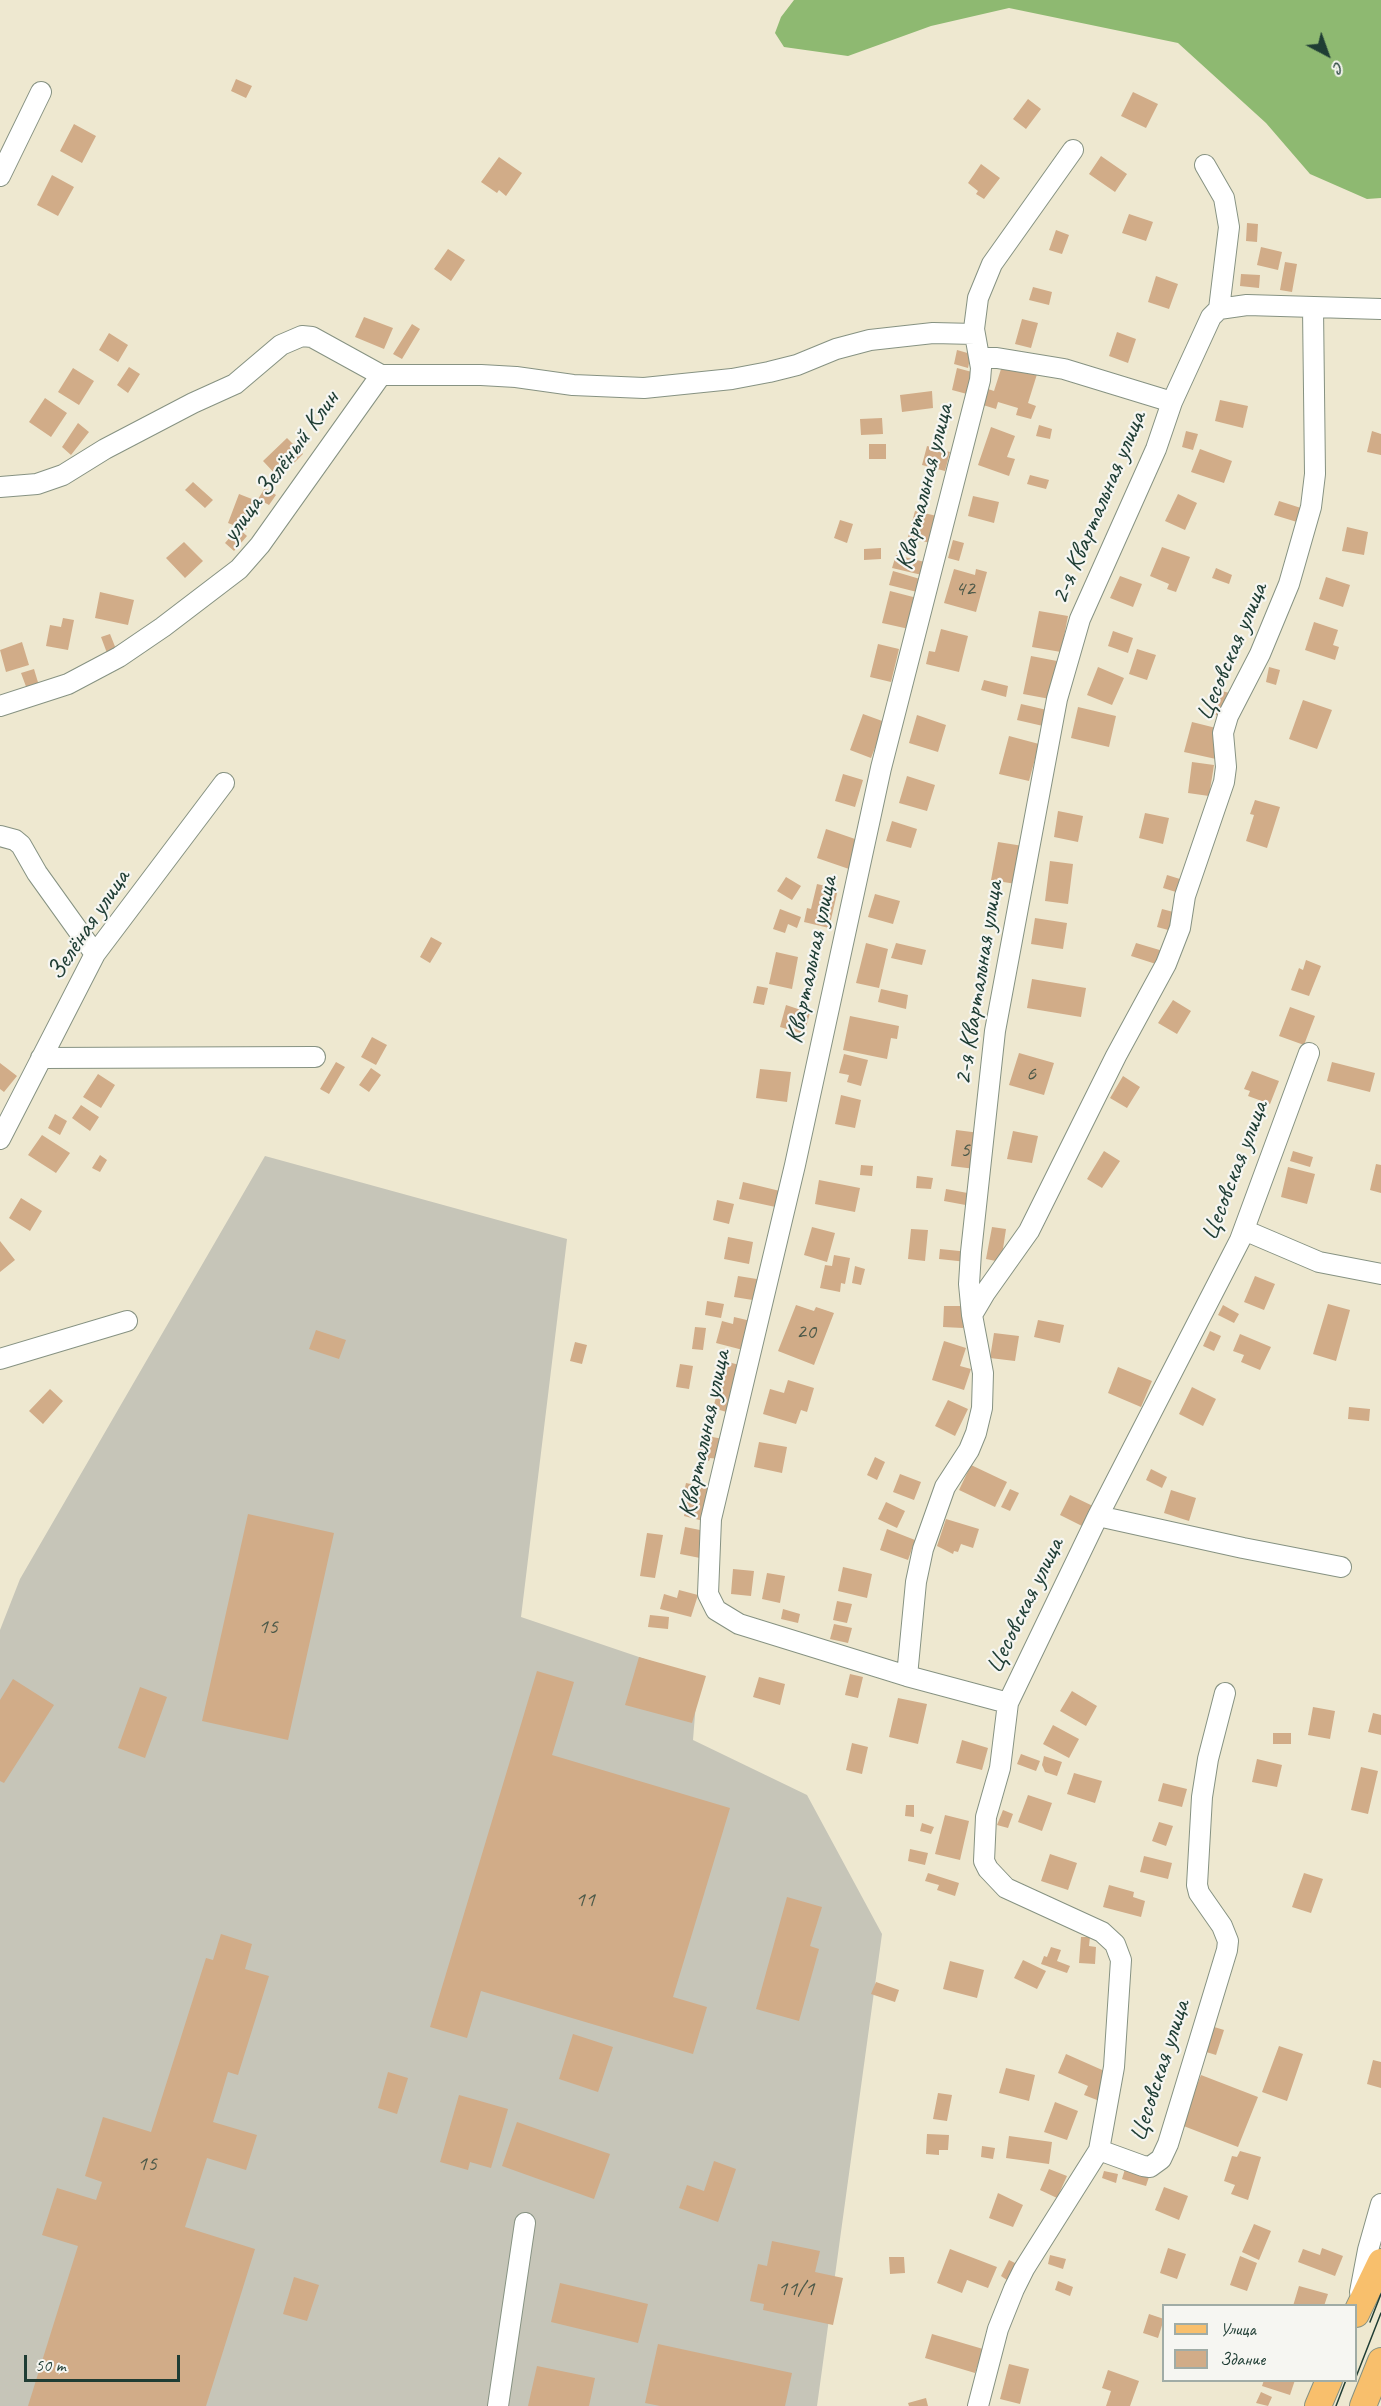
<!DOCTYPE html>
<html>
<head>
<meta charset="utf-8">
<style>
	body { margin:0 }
	#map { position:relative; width:1381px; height:2406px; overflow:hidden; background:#eee8d0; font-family:Caveat,sans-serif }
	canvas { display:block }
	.legend { position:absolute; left:1162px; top:2304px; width:195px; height:78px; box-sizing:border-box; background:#f6f6f2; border:2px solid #a0aca6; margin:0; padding:8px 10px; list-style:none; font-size:18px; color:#1f3d34 }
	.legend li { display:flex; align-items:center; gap:12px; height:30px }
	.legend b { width:30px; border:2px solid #a0aca6 }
	.north { position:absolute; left:1297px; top:24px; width:60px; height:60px; -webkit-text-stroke:4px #f6f6f2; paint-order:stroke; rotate:139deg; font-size:16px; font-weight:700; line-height:24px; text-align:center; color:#1f3d34 }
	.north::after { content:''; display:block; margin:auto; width:21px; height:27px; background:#1f3d34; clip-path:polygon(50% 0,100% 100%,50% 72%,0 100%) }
	.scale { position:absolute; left:24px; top:2355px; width:156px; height:27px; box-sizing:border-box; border:3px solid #1f3d34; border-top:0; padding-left:8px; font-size:18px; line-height:21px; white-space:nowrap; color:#1f3d34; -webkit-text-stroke:4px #f6f6f2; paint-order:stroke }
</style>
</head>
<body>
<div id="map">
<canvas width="1381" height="2406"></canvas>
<ul class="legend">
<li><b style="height:8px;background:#f8bf6c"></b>Улица</li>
<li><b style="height:16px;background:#d1ac88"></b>Здание</li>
</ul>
<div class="north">С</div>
<div class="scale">50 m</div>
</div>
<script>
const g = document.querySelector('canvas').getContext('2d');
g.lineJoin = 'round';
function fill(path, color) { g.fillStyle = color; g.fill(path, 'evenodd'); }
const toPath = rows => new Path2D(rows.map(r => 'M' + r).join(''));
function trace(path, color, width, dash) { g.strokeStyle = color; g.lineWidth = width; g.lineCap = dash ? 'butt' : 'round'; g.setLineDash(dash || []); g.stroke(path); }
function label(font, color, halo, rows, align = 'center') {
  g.font = font + ' Caveat,sans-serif'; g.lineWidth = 4.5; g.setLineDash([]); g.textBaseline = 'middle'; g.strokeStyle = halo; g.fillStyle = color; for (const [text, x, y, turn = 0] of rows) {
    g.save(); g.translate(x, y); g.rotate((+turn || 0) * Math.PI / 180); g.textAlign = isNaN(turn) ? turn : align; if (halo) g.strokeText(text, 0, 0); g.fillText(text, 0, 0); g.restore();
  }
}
fill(toPath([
	[265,1156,567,1239,521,1617,698,1677,693,1740,807,1795,882,1934,817,2406,0,2406,0,1630,20,1579]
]), '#c6c5b8');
fill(toPath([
	[794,0,1381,0,1381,198,1367,199,1310,174,1266,123,1178,43,1009,8,931,26,848,56,784,47,775,33,781,17]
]), '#8eb971');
fill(toPath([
	[236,79,252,86,246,98,231,91],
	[1133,92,1158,104,1146,128,1121,116],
	[1028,99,1041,109,1026,129,1013,119],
	[74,124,96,136,82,163,60,151],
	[1101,156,1127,174,1115,192,1089,174],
	[499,157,522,173,506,196,499,190,497,193,481,182],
	[981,164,1000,178,984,199,976,194,978,191,968,183],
	[52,175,74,187,58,216,37,205],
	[1129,214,1153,222,1146,241,1122,233],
	[1247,223,1258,224,1257,242,1246,241],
	[1056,230,1069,235,1062,254,1049,250],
	[1261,247,1282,252,1278,270,1257,265],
	[448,249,465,260,451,281,434,269],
	[1285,262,1297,264,1292,292,1280,290],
	[1241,274,1260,275,1259,288,1240,286],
	[1156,276,1178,284,1169,309,1148,302],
	[1033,287,1052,292,1049,305,1029,300],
	[364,317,393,328,384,349,355,337],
	[1022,319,1038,323,1031,348,1015,344],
	[412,324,420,329,402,359,393,354],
	[1117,332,1136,339,1128,363,1109,356],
	[109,333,128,345,118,362,99,350],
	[957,350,971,354,968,368,954,364],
	[1002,366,1038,371,1028,403,1036,406,1031,419,1016,415,1018,408,998,402,996,409,983,405,988,389,994,391],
	[129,367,140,374,128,393,117,385],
	[73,368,94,381,79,405,58,392],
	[957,368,972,372,967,394,952,390],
	[932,391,933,408,902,412,900,395],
	[45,398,67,413,51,437,29,422],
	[1220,400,1248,406,1243,428,1215,421],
	[882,418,883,434,861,435,860,419],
	[78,423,89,432,71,455,62,447],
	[1039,425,1052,429,1050,439,1036,436],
	[991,427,1015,436,1007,457,1015,459,1009,476,978,465],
	[1186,431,1198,434,1193,450,1182,447],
	[1372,431,1381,434,1381,455,1367,452],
	[287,438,303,454,279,478,263,461],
	[869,444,886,444,886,459,869,459],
	[927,446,950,452,945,471,922,465],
	[1200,449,1232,461,1224,483,1191,472],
	[1030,475,1049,480,1046,489,1027,484],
	[193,482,213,500,205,508,185,490],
	[265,488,276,495,269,505,258,499],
	[239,494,257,501,246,530,228,523],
	[1178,494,1197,503,1185,530,1165,521],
	[973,496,999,502,994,523,968,516],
	[1279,501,1301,508,1297,522,1274,515],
	[915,511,937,516,930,543,908,537],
	[840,520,853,524,847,543,834,538],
	[1347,527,1368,532,1364,555,1342,551],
	[238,528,247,536,234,551,225,543],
	[953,540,964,543,959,561,948,558],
	[184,542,203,561,185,578,166,558],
	[1162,547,1190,557,1176,592,1167,589,1169,584,1150,576],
	[881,548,881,559,864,560,864,549],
	[896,555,925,562,922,575,892,568],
	[1216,568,1232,575,1229,584,1212,578],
	[954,569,975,575,976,569,987,572,976,612,944,603],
	[893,571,920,579,917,592,889,585],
	[1120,576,1142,584,1133,607,1110,598],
	[1326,577,1350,585,1343,607,1319,599],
	[890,591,917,598,909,629,882,623],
	[100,592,134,600,128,625,95,618],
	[1039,611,1068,616,1061,652,1032,647],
	[63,618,74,620,68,650,46,646,50,625,61,627],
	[1314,622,1338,630,1333,645,1339,647,1335,660,1305,650],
	[941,629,968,636,959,672,926,664,929,651,935,652],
	[1113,631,1133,638,1128,653,1108,646],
	[110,634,116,649,107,653,101,637],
	[22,642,29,665,6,672,0,650],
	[878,644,899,649,891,682,870,677],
	[1137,649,1156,655,1147,680,1129,674],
	[1031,656,1057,661,1050,699,1023,694],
	[1098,667,1124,678,1112,705,1087,695],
	[1269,667,1280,670,1276,685,1266,682],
	[34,669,40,689,28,692,21,673],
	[984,680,1008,686,1006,697,981,690],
	[1217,690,1230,693,1224,717,1211,714],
	[1303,700,1332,710,1317,749,1289,739],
	[1021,704,1047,710,1043,726,1017,720],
	[1078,707,1116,716,1109,747,1071,738],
	[863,714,885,722,871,758,850,750],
	[917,715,946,725,938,752,909,743],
	[1192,722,1220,729,1216,759,1184,752],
	[1009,736,1039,744,1029,781,999,774],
	[1192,762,1214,765,1209,796,1188,793],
	[843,774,863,780,855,807,835,801],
	[907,776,935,785,927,811,899,803],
	[1255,800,1280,807,1267,848,1246,841,1254,815,1250,814],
	[1058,811,1083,816,1078,842,1054,837],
	[1145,813,1169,818,1163,844,1139,838],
	[892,821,917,829,911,848,886,841],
	[826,829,858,840,849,869,817,858],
	[998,842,1023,846,1016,884,991,880],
	[1050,861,1073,864,1068,904,1045,901],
	[1167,875,1180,879,1176,892,1163,888],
	[786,877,801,886,792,900,777,891],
	[817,884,838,889,829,928,804,922,807,908,811,909],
	[875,894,900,901,893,924,868,917],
	[780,909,801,917,797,928,788,924,785,933,773,929],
	[1162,909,1177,913,1172,931,1157,927],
	[1035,918,1067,923,1063,949,1031,944],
	[431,937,442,943,430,963,420,957],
	[866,943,888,949,879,988,856,983],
	[896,943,926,950,922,965,891,958],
	[1136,943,1163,951,1159,965,1131,956],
	[776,952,798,957,792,989,769,984],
	[1306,960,1321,966,1309,996,1291,990,1299,968,1303,970],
	[1032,979,1086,988,1081,1017,1027,1008],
	[757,986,768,988,764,1005,753,1003],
	[881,989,908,995,906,1009,878,1002],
	[1173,1000,1191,1011,1177,1034,1158,1023],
	[786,1005,810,1013,804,1034,780,1027],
	[1290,1007,1315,1016,1304,1045,1279,1036],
	[850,1016,899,1026,897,1039,891,1038,887,1059,843,1050],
	[372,1037,387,1045,376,1065,361,1057],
	[1019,1053,1054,1063,1044,1095,1009,1085],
	[844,1054,868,1060,861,1086,847,1082,849,1075,839,1073],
	[336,1062,345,1067,329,1094,320,1089],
	[1332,1062,1375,1073,1370,1092,1327,1081],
	[0,1063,17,1076,4,1092,0,1089],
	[371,1068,381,1075,369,1092,359,1085],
	[760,1069,791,1072,787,1102,756,1098],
	[1252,1071,1279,1081,1270,1104,1248,1096,1250,1091,1244,1089],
	[98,1074,115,1085,101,1108,83,1097],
	[1123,1076,1140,1087,1127,1108,1110,1098],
	[841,1095,861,1100,855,1128,835,1124],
	[81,1105,99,1117,90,1131,72,1118],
	[55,1114,67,1121,60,1135,48,1128],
	[956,1130,980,1133,975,1169,951,1166],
	[1013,1131,1038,1136,1032,1163,1007,1159],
	[42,1135,70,1153,56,1173,28,1155],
	[1104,1151,1120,1161,1102,1188,1087,1179],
	[1293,1151,1313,1157,1310,1167,1290,1161],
	[100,1155,107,1160,100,1172,92,1168],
	[1376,1164,1381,1165,1381,1193,1370,1190],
	[861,1165,873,1166,872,1176,860,1175],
	[1288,1167,1315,1174,1307,1204,1281,1197],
	[917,1176,933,1178,931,1189,916,1188],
	[819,1180,860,1188,855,1212,815,1204],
	[743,1182,784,1192,780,1208,739,1199],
	[946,1189,973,1194,971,1206,944,1201],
	[21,1198,42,1211,30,1231,9,1218],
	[717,1200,734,1204,729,1224,713,1220],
	[812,1227,835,1233,827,1262,804,1255],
	[992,1227,1006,1229,1001,1262,986,1259],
	[911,1229,928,1230,925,1261,908,1259],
	[728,1237,753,1242,749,1264,724,1259],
	[0,1241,15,1260,0,1272],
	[940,1249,969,1252,967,1262,939,1259],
	[834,1255,850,1258,845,1284,841,1283,840,1292,820,1288,825,1265,832,1266],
	[855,1266,865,1269,861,1285,852,1283],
	[738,1276,763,1280,759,1301,734,1297],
	[1255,1276,1275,1284,1264,1310,1244,1302],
	[707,1301,724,1304,721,1318,705,1315],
	[1328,1304,1350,1310,1336,1361,1313,1354],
	[796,1305,814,1311,816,1307,834,1313,814,1365,778,1351],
	[1223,1305,1239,1314,1234,1323,1218,1315],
	[944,1306,964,1306,963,1328,943,1327],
	[734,1317,751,1321,743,1350,716,1343,722,1321,733,1324],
	[1038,1320,1064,1325,1060,1343,1034,1337],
	[695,1327,706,1328,703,1350,692,1349],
	[316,1330,346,1340,339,1359,309,1349],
	[1210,1331,1221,1336,1214,1351,1203,1346],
	[994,1333,1019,1336,1015,1361,990,1358],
	[1240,1334,1271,1347,1260,1370,1241,1362,1244,1355,1233,1351],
	[944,1341,966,1348,960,1366,971,1369,964,1390,932,1380],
	[575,1342,587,1345,582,1364,570,1361],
	[721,1360,743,1366,730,1413,713,1408,721,1380,715,1379],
	[680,1364,693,1366,689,1389,676,1387],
	[1118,1367,1152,1381,1141,1407,1108,1393],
	[788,1380,814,1388,807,1412,801,1410,796,1424,763,1414,770,1389,784,1393],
	[1192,1387,1216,1399,1203,1426,1179,1414],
	[50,1389,63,1401,43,1424,29,1411],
	[948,1400,968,1409,955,1436,935,1426],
	[1349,1407,1370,1409,1369,1421,1348,1419],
	[702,1435,723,1439,719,1459,710,1458,709,1461,697,1458],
	[759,1442,787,1447,782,1473,754,1467],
	[875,1457,885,1462,877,1480,867,1475],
	[971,1465,1007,1482,995,1507,959,1490],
	[1151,1469,1167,1477,1162,1488,1146,1480],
	[900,1474,921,1482,914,1500,893,1492],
	[686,1483,714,1489,707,1522,684,1516,687,1502,682,1501],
	[1010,1489,1019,1493,1010,1511,1001,1507],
	[1171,1490,1196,1498,1189,1521,1164,1513],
	[1070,1495,1097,1508,1088,1529,1060,1515],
	[886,1502,905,1511,897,1528,878,1519],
	[248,1514,334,1533,288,1740,202,1721],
	[946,1519,979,1529,973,1548,961,1544,958,1552,954,1551,953,1554,937,1546],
	[685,1527,705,1531,700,1558,680,1554],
	[887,1529,915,1540,908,1560,880,1550],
	[647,1533,663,1535,655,1578,640,1576],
	[843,1567,872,1574,867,1598,838,1591],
	[733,1569,754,1571,751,1596,731,1594],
	[767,1573,785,1576,780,1603,762,1599],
	[679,1590,698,1595,691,1617,660,1609,664,1594,677,1598],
	[837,1601,852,1604,847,1623,833,1620],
	[783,1609,800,1614,798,1623,781,1619],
	[650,1615,669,1617,668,1629,648,1627],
	[834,1624,852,1628,848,1643,830,1639],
	[639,1657,706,1676,692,1723,625,1705],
	[537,1671,574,1682,552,1755,730,1808,673,1997,707,2007,693,2054,481,1991,467,2038,430,2027],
	[850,1674,863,1677,858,1698,845,1695],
	[759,1677,785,1684,780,1705,753,1697],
	[13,1679,54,1705,4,1783,0,1781,0,1700],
	[140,1687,167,1697,145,1758,118,1748],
	[1072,1691,1097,1706,1086,1726,1060,1711],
	[898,1698,927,1704,918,1744,889,1737],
	[1313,1707,1335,1711,1330,1739,1308,1735],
	[1373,1713,1381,1715,1381,1735,1368,1732],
	[1053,1725,1079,1739,1069,1758,1043,1744],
	[1273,1733,1291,1733,1291,1744,1273,1744],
	[962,1740,988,1748,982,1770,956,1763],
	[852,1743,868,1747,862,1774,846,1770],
	[1021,1754,1040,1761,1036,1771,1017,1764],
	[1044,1756,1062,1762,1057,1776,1045,1772,1042,1765],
	[1257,1759,1282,1765,1277,1787,1252,1782],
	[1361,1767,1378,1771,1368,1814,1351,1810],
	[1074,1773,1102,1781,1095,1803,1067,1794],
	[1163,1783,1187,1789,1182,1807,1158,1801],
	[1028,1795,1052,1803,1042,1831,1018,1822],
	[906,1805,914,1805,914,1817,905,1816],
	[1003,1810,1013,1814,1008,1828,997,1825],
	[945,1815,969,1821,960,1860,935,1854],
	[1159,1822,1173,1826,1166,1846,1152,1841],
	[922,1823,934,1827,931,1834,920,1831],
	[910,1849,928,1853,925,1865,908,1861],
	[1050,1854,1077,1863,1068,1890,1041,1881],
	[1144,1856,1172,1863,1168,1879,1140,1872],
	[928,1873,959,1883,955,1896,937,1890,939,1885,925,1881],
	[1304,1873,1323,1879,1311,1913,1292,1907],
	[1109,1885,1134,1892,1133,1897,1145,1901,1141,1917,1103,1907],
	[787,1897,822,1907,810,1946,819,1949,799,2021,756,2009],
	[221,1934,252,1944,245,1969,269,1976,238,2075,228,2072,213,2122,257,2135,246,2170,207,2158,185,2227,255,2249,206,2406,28,2406,78,2246,42,2235,57,2188,96,2200,102,2182,85,2176,103,2117,151,2132,206,1958,213,1960],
	[1081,1937,1090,1937,1089,1946,1096,1947,1095,1964,1079,1963],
	[1051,1947,1061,1950,1057,1961,1070,1966,1067,1973,1041,1964,1044,1956,1047,1957],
	[1023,1960,1046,1971,1037,1989,1014,1978],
	[950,1961,984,1970,977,1998,943,1989],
	[876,1982,899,1990,895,2002,871,1994],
	[1211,2026,1224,2030,1216,2055,1203,2051],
	[573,2034,613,2047,598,2092,559,2079],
	[1279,2046,1303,2054,1287,2101,1262,2092],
	[1066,2054,1109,2073,1097,2100,1084,2095,1088,2086,1058,2073],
	[1373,2060,1381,2062,1381,2088,1367,2084],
	[1006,2068,1035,2075,1029,2101,999,2093],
	[388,2072,408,2078,397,2114,378,2108],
	[1201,2075,1258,2097,1238,2147,1181,2125],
	[938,2093,952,2095,947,2121,933,2119],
	[459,2095,508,2109,491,2168,470,2162,468,2170,440,2162],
	[1055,2102,1078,2111,1067,2140,1044,2132],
	[517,2122,610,2154,594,2199,502,2166],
	[927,2134,949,2135,948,2150,939,2150,939,2155,926,2154],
	[1009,2136,1052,2142,1049,2164,1006,2158],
	[982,2146,995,2148,993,2159,981,2157],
	[1240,2151,1261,2157,1248,2200,1231,2194,1235,2185,1224,2181,1232,2156,1237,2157],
	[714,2161,736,2169,718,2222,679,2208,687,2185,704,2191],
	[1049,2169,1067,2176,1057,2198,1040,2190],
	[1125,2169,1149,2177,1146,2186,1122,2179],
	[1104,2171,1118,2174,1116,2183,1102,2178],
	[1164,2187,1188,2196,1179,2220,1155,2210],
	[998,2193,1023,2205,1013,2227,989,2218],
	[1254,2224,1271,2231,1259,2260,1242,2252],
	[772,2241,820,2251,815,2272,843,2278,833,2325,763,2310,764,2304,750,2301,758,2264,767,2266],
	[1168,2248,1186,2254,1177,2279,1160,2273],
	[1322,2248,1343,2256,1335,2276,1298,2262,1303,2249,1320,2255],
	[950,2249,997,2267,988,2288,967,2280,962,2293,937,2283],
	[1050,2255,1066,2259,1063,2269,1048,2264],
	[1240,2256,1257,2263,1247,2291,1230,2285],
	[889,2257,904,2257,905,2273,890,2274],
	[1009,2260,1019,2265,1010,2282,1001,2276],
	[294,2277,319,2285,307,2321,283,2314],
	[1058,2281,1073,2287,1070,2296,1055,2290],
	[560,2283,648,2304,638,2343,551,2322],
	[1299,2286,1328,2294,1324,2306,1293,2306],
	[1149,2314,1164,2319,1158,2338,1143,2333],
	[932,2334,983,2349,975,2373,925,2358],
	[658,2344,792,2373,785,2406,660,2406,645,2403],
	[1009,2364,1029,2369,1020,2404,1000,2399],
	[537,2366,595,2378,589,2406,528,2406],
	[1108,2370,1139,2381,1130,2406,1106,2406,1111,2391,1102,2388],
	[1264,2380,1295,2380,1290,2395,1262,2386],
	[1261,2392,1272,2397,1268,2406,1256,2403],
	[926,2398,928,2406,909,2406,908,2403]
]), '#d1ac88');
const minor = toPath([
	[1205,165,1224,198,1229,227,1219,309],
	[0,176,41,92],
	[980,358,997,358,1064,369,1172,402],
	[0,487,37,484,63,475,105,449,193,403,235,384,281,345,302,336,312,337,381,375,481,375,516,377,573,385,644,388,732,379,769,372,797,365,836,349,870,340,933,333,975,334],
	[0,706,68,684,119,657,163,627,239,569,260,545,381,375],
	[0,836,15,840,21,845,37,873,95,954],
	[41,1058,315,1057],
	[0,1139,95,954,224,783],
	[1244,1230,1319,1262,1381,1274],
	[972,1315,985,1293,1029,1231,1116,1056,1166,964,1180,928,1185,896,1224,782,1226,767,1223,733,1228,716,1260,654,1289,584,1311,507,1315,474,1313,308],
	[0,1359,127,1321],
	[1098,1516,1243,1548,1341,1567],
	[907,1676,739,1624,716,1610,708,1594,711,1519,795,1165,881,768,980,380,981,368,974,329,978,298,992,264,1073,150],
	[1008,1703,907,1676,916,1582,923,1549,945,1487,969,1450,976,1433,982,1408,983,1373,972,1315,969,1284,971,1252,995,1031,1057,699,1080,619,1156,449,1172,402,1211,317,1219,309,1247,305,1381,309],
	[1099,2150,1114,2067,1121,1960,1115,1944,1102,1932,1006,1888,988,1869,984,1861,986,1817,1000,1768,1008,1703,1098,1516,1240,1240,1309,1053],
	[1360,2292,1368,2250,1381,2204],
	[498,2406,525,2223],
	[978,2406,998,2329,1014,2289,1024,2269,1099,2150,1143,2166,1150,2167,1161,2159,1168,2144,1227,1950,1228,1941,1222,1926,1199,1893,1197,1885,1202,1797,1208,1759,1225,1693]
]);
const major = toPath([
	[1356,2314,1381,2262],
	[1318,2406,1329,2380],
	[1363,2406,1381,2361]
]);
trace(minor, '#869282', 22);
trace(major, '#869282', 28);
trace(minor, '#fff', 20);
trace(major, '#f8bf6c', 26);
trace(toPath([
	[1370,2322,1381,2294],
	[1356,2377,1381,2313],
	[1336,2406,1346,2380]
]), '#1f3d34', 1.5);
label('22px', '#4c5949', null, [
	["42",965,589],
	["6",1031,1074],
	["5",965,1150],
	["20",806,1332],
	["15",268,1627],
	["11",585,1900],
	["15",147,2164],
	["11/1",796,2289]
]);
label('26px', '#1f3d34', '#f6f6f2', [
	["улица Зелёный Клин",281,467,-54],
	["Квартальная улица",925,487,-76],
	["2-я Квартальная улица",1099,508,-67],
	["Цесовская улица",1232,652,-67],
	["Зелёная улица",89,925,-56],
	["Квартальная улица",812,960,-78],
	["2-я Квартальная улица",979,983,-81],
	["Цесовская улица",1235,1171,-69],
	["Квартальная улица",705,1434,-78],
	["Цесовская улица",1025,1606,-64],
	["Цесовская улица",1160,2071,-72]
]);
</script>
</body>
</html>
